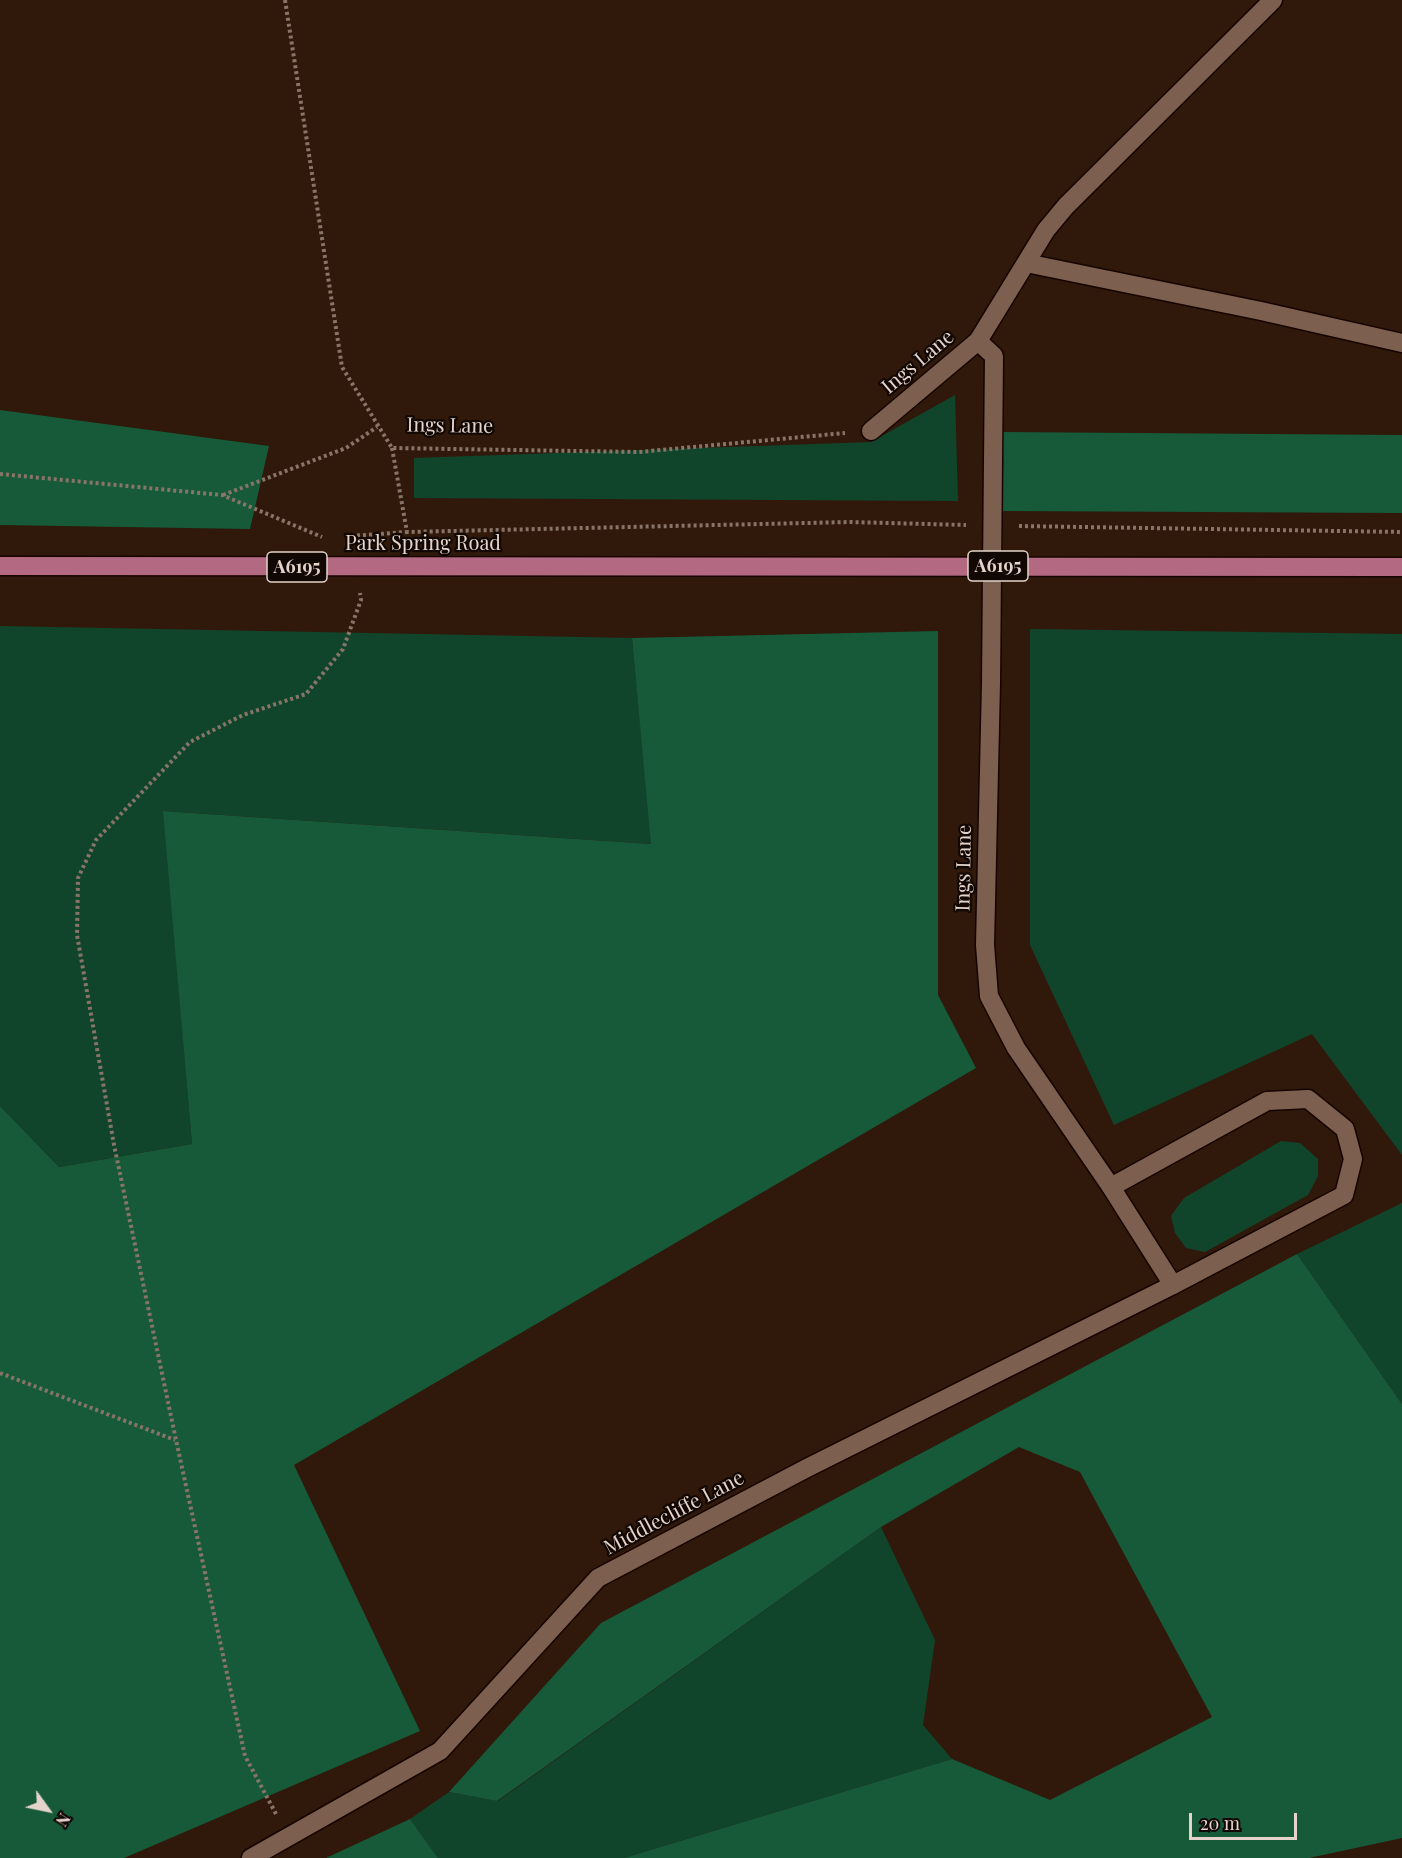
<!DOCTYPE html>
<html>
<head>
<meta charset="utf-8">
<style>
	body { margin:0 }
	#map { position:relative; width:1402px; height:1858px; overflow:hidden; background:#30190a; font-family:"Playfair Display",serif }
	canvas { display:block }
	.north { position:absolute; left:18px; top:1780px; width:60px; height:60px; -webkit-text-stroke:4px #110703; paint-order:stroke; rotate:123deg; font-size:16px; font-weight:700; line-height:24px; text-align:center; color:#e4d3ca }
	.north::after { content:''; display:block; margin:auto; width:21px; height:27px; background:#e4d3ca; clip-path:polygon(50% 0,100% 100%,50% 72%,0 100%) }
	.scale { position:absolute; left:1189px; top:1813px; width:108px; height:27px; box-sizing:border-box; border:3px solid #e4d3ca; border-top:0; padding-left:8px; font-size:18px; line-height:21px; white-space:nowrap; color:#e4d3ca; -webkit-text-stroke:4px #110703; paint-order:stroke }
</style>
</head>
<body>
<div id="map">
<canvas width="1402" height="1858"></canvas>
<div class="north">N</div>
<div class="scale">20 m</div>
</div>
<script>
const g = document.querySelector('canvas').getContext('2d');
g.lineJoin = 'round';
function fill(path, color) { g.fillStyle = color; g.fill(path, 'evenodd'); }
const toPath = rows => new Path2D(rows.map(r => 'M' + r).join(''));
function trace(path, color, width, dash) { g.strokeStyle = color; g.lineWidth = width; g.lineCap = dash ? 'butt' : 'round'; g.setLineDash(dash || []); g.stroke(path); }
function label(font, color, halo, rows, align = 'center') {
  g.font = font + ' "Playfair Display",serif'; g.lineWidth = 4.5; g.setLineDash([]); g.textBaseline = 'middle'; g.strokeStyle = halo; g.fillStyle = color; for (const [text, x, y, turn = 0] of rows) {
    g.save(); g.translate(x, y); g.rotate((+turn || 0) * Math.PI / 180); g.textAlign = isNaN(turn) ? turn : align; if (halo) g.strokeText(text, 0, 0); g.fillText(text, 0, 0); g.restore();
  }
}
fill(toPath([
	[955,395,958,501,414,498,414,458,871,442],
	[0,626,632,638,652,844,164,811,192,1144,59,1167,0,1106],
	[1030,629,1402,634,1402,1155,1312,1034,1114,1125,1030,945],
	[1281,1141,1300,1143,1318,1159,1318,1176,1308,1195,1205,1252,1186,1248,1175,1233,1171,1216,1184,1198],
	[1402,1203,1402,1404,1297,1254],
	[881,1527,935,1640,923,1725,952,1759,624,1858,438,1858,410,1819,449,1792,498,1801]
]), '#10452c');
fill(toPath([
	[0,410,269,446,250,529,0,525],
	[1003,432,1402,435,1402,513,1000,511],
	[938,631,938,995,976,1068,294,1465,420,1731,124,1858,0,1858,0,1106,59,1167,192,1144,163,811,651,844,632,638],
	[1297,1254,1402,1404,1402,1838,1309,1858,624,1858,952,1759,1050,1800,1212,1717,1080,1472,1019,1447,881,1527,497,1801,449,1792,601,1623],
	[410,1819,438,1858,326,1858]
]), '#165a3a');
const lane = toPath([
	[1026,263,1261,311,1402,343],
	[978,341,1046,230,1066,206,1273,0],
	[1111,1187,1267,1101,1308,1099,1345,1129,1353,1159,1344,1195,1173,1285]
]);
const street = toPath([
	[871,431,978,341,994,356,993,461],
	[251,1858,440,1751,598,1578,807,1468,1173,1285,1111,1187,1016,1048,989,996,985,945,991,683]
]);
const primary = toPath([
	[0,566,1402,567]
]);
trace(lane, '#170400', 21);
trace(street, '#170400', 21);
trace(primary, '#170400', 21);
trace(toPath([
	[285,0,342,367,392,448,639,452,845,433],
	[392,448,407,532,850,522,966,525],
	[0,474,222,495,322,537],
	[223,495,346,448,377,427],
	[1019,526,1402,532],
	[351,536,407,532],
	[0,1373,175,1440],
	[276,1814,245,1756,176,1440,114,1145,77,935,78,878,96,840,190,742,243,715,306,694,343,649,361,600,360,593]
]), '#887468', 4, [3, 3]);
trace(lane, '#7c5f4e', 18);
trace(street, '#7c5f4e', 18);
trace(primary, '#b36981', 18);
const streetBridge = toPath([
	[991,683,993,461]
]);
trace(streetBridge, '#170400', 21, []);
trace(streetBridge, '#7c5f4e', 18);
for (const [x, y, w] of [
	[998,566,60],
	[297,567,60]
]) { const box = new Path2D(); box.roundRect(x - w / 2, y - 15, w, 30, 4.5); g.fillStyle = '#110703'; g.fill(box); trace(box, '#e4d3ca', 1.5); }
label('bold 18px', '#e4d3ca', null, [
	["A6195",998,566],
	["A6195",297,567]
]);
label('20px', '#e4d3ca', '#110703', [
	["Ings Lane",918,362,-40],
	["Ings Lane",450,426,1],
	["Park Spring Road",423,544],
	["Ings Lane",964,868,-89],
	["Middlecliffe Lane",674,1513,-28]
]);
</script>
</body>
</html>
